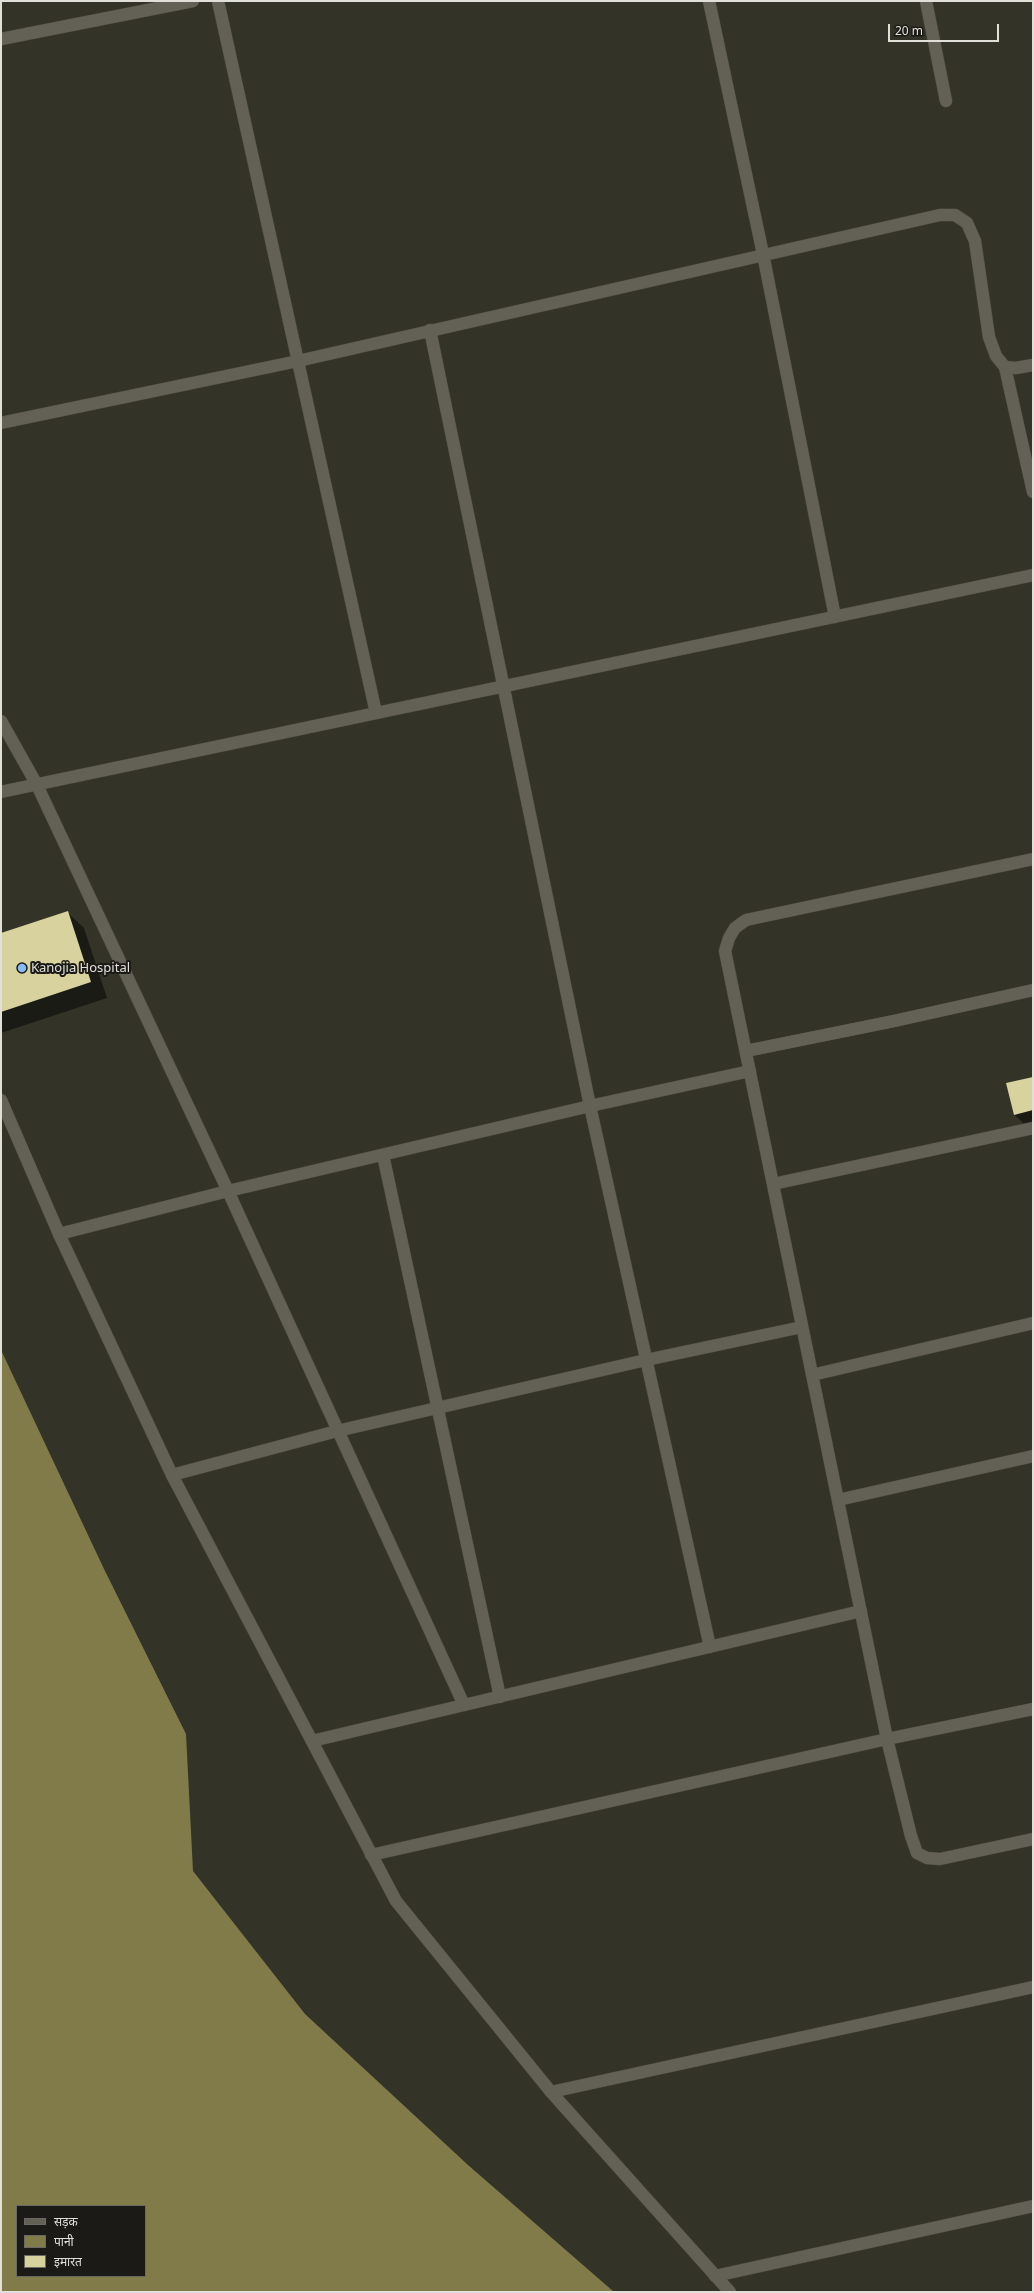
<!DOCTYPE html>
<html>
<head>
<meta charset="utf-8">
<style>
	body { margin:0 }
	#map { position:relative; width:1034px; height:2293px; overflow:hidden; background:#343328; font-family:"Noto Sans","Noto Sans Devanagari",sans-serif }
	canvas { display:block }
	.frame { position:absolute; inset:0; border:2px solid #e0dfd8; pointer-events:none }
	.legend { position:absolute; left:16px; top:2205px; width:130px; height:72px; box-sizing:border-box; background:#1b1a16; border:1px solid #6a6964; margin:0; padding:5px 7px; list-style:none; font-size:12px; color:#e0dfd8 }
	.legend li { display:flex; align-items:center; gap:8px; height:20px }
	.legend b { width:20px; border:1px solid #6a6964 }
	.scale { position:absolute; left:888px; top:24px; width:111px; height:18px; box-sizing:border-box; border:2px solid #e0dfd8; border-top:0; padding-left:5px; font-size:12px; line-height:14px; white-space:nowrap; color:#e0dfd8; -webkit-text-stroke:3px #1b1a16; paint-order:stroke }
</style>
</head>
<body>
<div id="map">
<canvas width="1034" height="2293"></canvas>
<div class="frame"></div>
<ul class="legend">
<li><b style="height:5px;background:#636156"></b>सड़क</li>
<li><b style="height:11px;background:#817b4a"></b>पानी</li>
<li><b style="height:11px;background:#d8d29e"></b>इमारत</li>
</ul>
<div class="scale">20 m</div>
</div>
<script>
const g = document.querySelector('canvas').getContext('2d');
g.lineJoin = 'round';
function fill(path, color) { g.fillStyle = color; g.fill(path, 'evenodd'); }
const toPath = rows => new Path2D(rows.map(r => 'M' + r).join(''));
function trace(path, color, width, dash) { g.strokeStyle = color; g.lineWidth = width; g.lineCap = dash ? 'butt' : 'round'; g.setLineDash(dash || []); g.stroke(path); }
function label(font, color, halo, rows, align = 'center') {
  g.font = font + ' "Noto Sans",sans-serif'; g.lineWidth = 4; g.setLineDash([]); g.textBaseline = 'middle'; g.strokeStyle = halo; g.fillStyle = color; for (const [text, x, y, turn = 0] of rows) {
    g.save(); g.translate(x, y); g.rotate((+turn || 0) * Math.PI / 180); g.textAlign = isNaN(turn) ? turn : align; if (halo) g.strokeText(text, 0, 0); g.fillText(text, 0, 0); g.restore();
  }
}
fill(toPath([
	[1,1350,104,1569,186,1734,193,1871,305,2014,468,2165,614,2292,1,2292],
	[17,2206,145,2206,145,2276,17,2276]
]), '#817b4a');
fill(toPath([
	[67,912,84,928,107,998,1,1033,1,934],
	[1033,1078,1033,1124,1026,1126,1014,1114]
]), '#0007');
fill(toPath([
	[68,911,91,982,1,1012,1,933],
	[1033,1077,1033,1110,1014,1115,1006,1083]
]), '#d8d29e');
const street = toPath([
	[218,1,376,713],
	[709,1,763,254,835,617],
	[926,1,946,101],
	[1,39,193,1],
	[430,330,590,1106,710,1647],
	[1005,367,1033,492],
	[1,721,37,785,228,1191,464,1705],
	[1,792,1033,575],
	[1033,859,746,920,735,928,729,938,725,951,887,1739,911,1836,917,1853,927,1858,940,1859,1033,1839],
	[746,1051,894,1021,1033,990],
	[383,1155,500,1697],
	[773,1184,1033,1128],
	[59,1234,228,1191,590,1106,750,1071],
	[812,1375,1033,1323],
	[172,1475,337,1431,646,1360,802,1327],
	[838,1500,1033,1456],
	[312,1741,861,1611],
	[371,1855,887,1739,1033,1709],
	[551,2092,1033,1987],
	[715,2276,1033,2206]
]);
const secondary = toPath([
	[1,423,298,361,940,215,955,215,967,223,975,241,989,337,996,356,1005,367,1016,368,1033,365],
	[1,1100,59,1234,172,1475,396,1901,551,2092,730,2292]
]);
trace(street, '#4f4e45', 13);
trace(secondary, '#4f4e45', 13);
trace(street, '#636156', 12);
trace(secondary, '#636156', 12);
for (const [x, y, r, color] of [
	[22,968,5,"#84bcfb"]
]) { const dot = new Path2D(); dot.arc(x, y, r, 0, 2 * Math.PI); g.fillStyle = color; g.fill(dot); trace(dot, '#1b1a16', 1.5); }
label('13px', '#e0dfd8', '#1b1a16', [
	["Kanojia Hospital",31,968]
], 'left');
</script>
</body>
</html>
